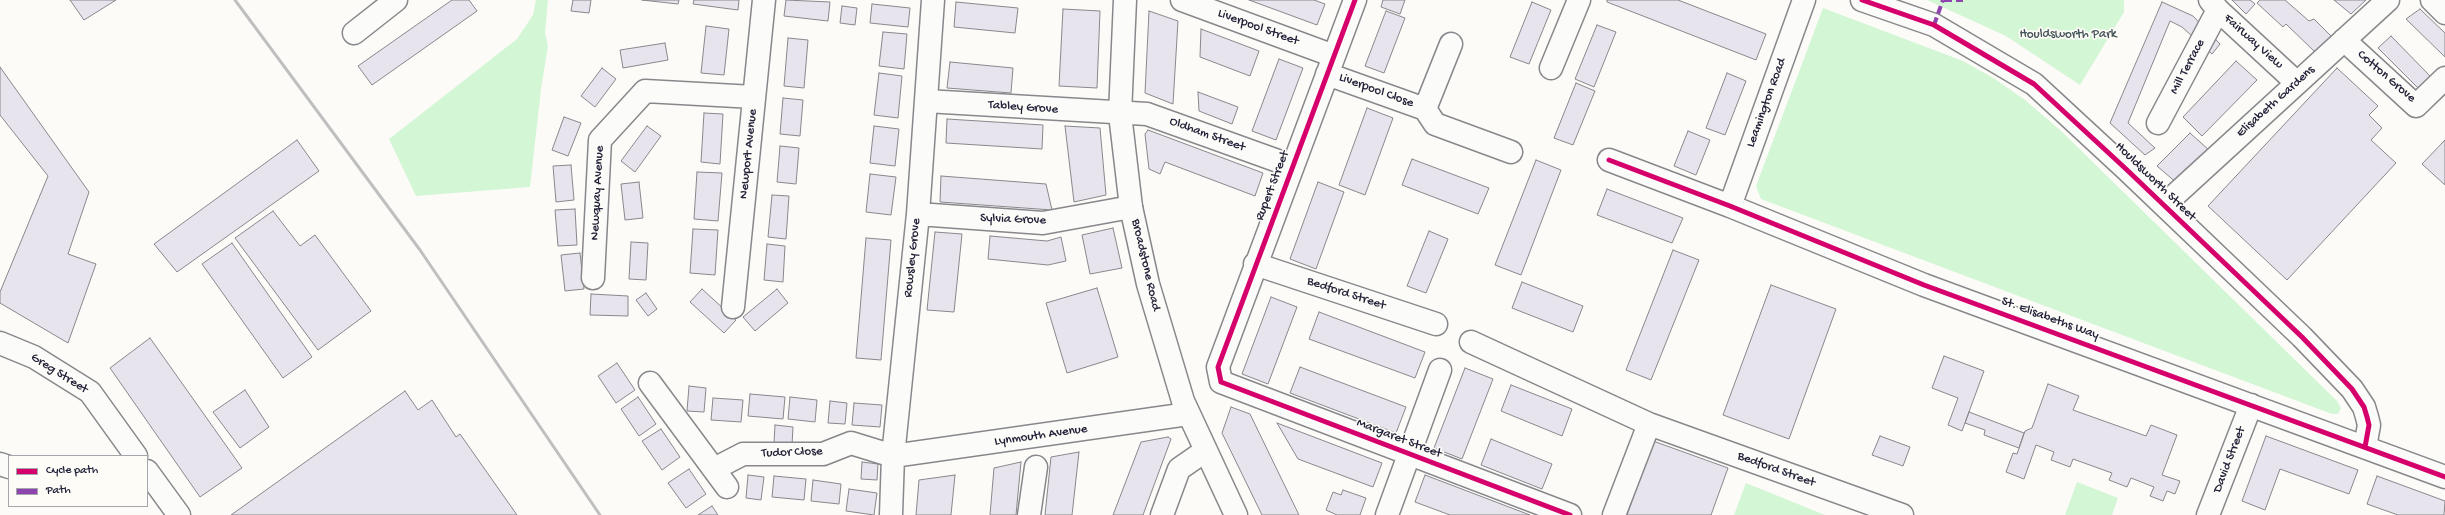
<!DOCTYPE html>
<html>
<head>
<meta charset="utf-8">
<style>
	body { margin:0 }
	#map { position:relative; width:2445px; height:515px; overflow:hidden; background:#fcfbf8; font-family:"Gochi Hand",sans-serif }
	canvas { display:block }
	.legend { position:absolute; left:8px; top:455px; width:140px; height:52px; box-sizing:border-box; background:#fdfcf7; border:1px solid #a5a5ac; margin:0; padding:5px 7px; list-style:none; font-size:12px; color:#22223b }
	.legend li { display:flex; align-items:center; gap:8px; height:20px }
	.legend b { width:20px; border:1px solid #a5a5ac }
</style>
</head>
<body>
<div id="map">
<canvas width="2445" height="515"></canvas>
<ul class="legend">
<li><b style="height:5px;background:#d6006c"></b>Cycle path</li>
<li><b style="height:5px;background:#8e44ad"></b>Path</li>
</ul>
</div>
<script>
const g = document.querySelector('canvas').getContext('2d');
g.lineJoin = 'round';
function fill(path, color) { g.fillStyle = color; g.fill(path, 'evenodd'); }
const toPath = rows => new Path2D(rows.map(r => 'M' + r).join(''));
function trace(path, color, width, dash) { g.strokeStyle = color; g.lineWidth = width; g.lineCap = dash ? 'butt' : 'round'; g.setLineDash(dash || []); g.stroke(path); }
function label(font, color, halo, rows, align = 'center') {
  g.font = font + ' "Gochi Hand",sans-serif'; g.lineWidth = 3.5; g.setLineDash([]); g.textBaseline = 'middle'; g.strokeStyle = halo; g.fillStyle = color; for (const [text, x, y, turn = 0] of rows) {
    g.save(); g.translate(x, y); g.rotate((+turn || 0) * Math.PI / 180); g.textAlign = isNaN(turn) ? turn : align; if (halo) g.strokeText(text, 0, 0); g.fillText(text, 0, 0); g.restore();
  }
}
fill(toPath([
	[536,0,548,0,545,33,548,46,541,89,530,187,416,196,389,139,517,39,533,15],
	[1927,0,2124,0,2124,12,2080,85,2006,36],
	[1823,8,1963,61,1995,79,2025,100,2060,130,2337,401,2341,408,2338,414,2332,414,1761,199,1756,186],
	[2077,482,2118,498,2112,515,2065,515],
	[1746,483,1825,515,1734,515]
]), '#d3f6d5');
const building = toPath([
	[70,0,116,0,84,20,70,0],
	[452,0,469,0,477,11,372,85,358,66,452,0],
	[573,0,591,0,589,13,571,11,573,0],
	[642,0,679,0,678,4,642,0],
	[694,0,739,0,738,10,693,4,694,0],
	[786,0,830,2,828,21,784,16,786,0],
	[1249,0,1314,0,1325,4,1317,25,1249,0],
	[1383,0,1405,0,1400,14,1381,7,1383,0],
	[1607,0,1678,0,1766,34,1756,60,1607,2,1607,0],
	[2232,0,2250,0,2255,4,2246,14,2232,0],
	[2260,0,2285,0,2309,21,2314,19,2331,36,2315,52,2286,24,2283,27,2257,3,2260,0],
	[2334,0,2366,0,2351,14,2334,0],
	[956,2,1018,8,1015,33,954,27,956,2],
	[1532,2,1551,10,1529,64,1510,57,1532,2],
	[2162,2,2193,16,2220,44,2212,54,2182,27,2170,21,2128,123,2155,148,2145,155,2110,123,2162,2],
	[872,4,910,8,908,27,870,23,872,4],
	[842,6,857,8,855,25,840,23,842,6],
	[1063,9,1100,11,1097,88,1059,86,1063,9],
	[2420,9,2445,33,2445,57,2406,19,2420,9],
	[1149,11,1178,21,1173,104,1145,93,1149,11],
	[1386,11,1405,18,1384,73,1365,66,1386,11],
	[1597,25,1616,32,1594,87,1575,79,1597,25],
	[706,26,729,29,724,75,701,73,706,26],
	[1201,29,1259,51,1250,76,1200,57,1201,29],
	[883,32,907,34,904,69,879,66,883,32],
	[2391,36,2431,77,2419,89,2378,48,2391,36],
	[788,38,808,40,804,88,784,86,788,38],
	[665,43,668,60,623,68,620,50,665,43],
	[1279,59,1303,68,1276,140,1252,131,1279,59],
	[2236,61,2257,80,2202,136,2183,117,2236,61],
	[950,62,1013,68,1011,93,947,88,950,62],
	[0,67,89,192,68,254,96,264,68,343,0,303,0,292,48,176,0,115,0,67],
	[602,68,616,79,595,107,581,96,602,68],
	[2337,68,2378,106,2369,115,2382,128,2371,140,2396,163,2287,280,2208,206,2337,68],
	[879,73,902,76,898,118,874,115,879,73],
	[1727,73,1746,81,1725,135,1706,128,1727,73],
	[1576,83,1595,91,1573,145,1554,138,1576,83],
	[1198,92,1238,107,1232,124,1199,111,1198,92],
	[783,98,803,100,800,136,780,134,783,98],
	[1367,108,1393,118,1365,195,1339,185,1367,108],
	[704,113,723,114,720,164,701,162,704,113],
	[564,117,581,123,568,156,552,150,564,117],
	[947,119,1043,125,1042,149,946,143,947,119],
	[647,126,661,136,635,172,621,161,647,126],
	[874,126,899,129,895,166,870,163,874,126],
	[1065,126,1100,128,1106,195,1074,202,1065,126],
	[1148,130,1263,173,1255,196,1165,162,1160,174,1149,169,1145,134,1148,130],
	[1688,131,1710,140,1696,175,1674,166,1688,131],
	[2190,133,2210,151,2178,184,2157,166,2190,133],
	[297,140,319,171,177,272,154,244,297,140],
	[2445,140,2445,185,2422,164,2445,140],
	[780,146,799,148,796,184,777,182,780,146],
	[1412,159,1489,188,1478,214,1402,185,1412,159],
	[1536,160,1561,170,1521,275,1495,265,1536,160],
	[571,165,574,200,556,202,553,166,571,165],
	[697,172,722,173,718,221,694,219,697,172],
	[870,174,896,177,891,215,866,212,870,174],
	[941,176,1046,184,1052,210,940,202,941,176],
	[639,182,643,218,625,220,621,184,639,182],
	[1318,182,1344,192,1316,269,1290,259,1318,182],
	[1607,189,1683,218,1672,243,1597,215,1607,189],
	[772,195,789,196,786,239,768,237,772,195],
	[575,209,577,245,558,246,555,210,575,209],
	[273,211,300,246,315,235,371,311,318,350,235,238,273,211],
	[1113,228,1122,268,1090,274,1082,235,1113,228],
	[693,229,718,230,715,275,690,273,693,229],
	[1429,231,1448,239,1426,293,1407,286,1429,231],
	[935,232,962,234,954,312,927,310,935,232],
	[990,236,1047,241,1061,237,1066,261,1048,265,988,259,990,236],
	[866,238,891,240,881,360,856,358,866,238],
	[631,242,648,243,646,280,629,279,631,242],
	[232,243,312,357,283,378,202,264,232,243],
	[767,244,785,246,783,282,764,280,767,244],
	[1673,250,1699,260,1651,380,1626,370,1673,250],
	[580,253,584,289,565,291,561,255,580,253],
	[1522,282,1583,306,1573,332,1512,308,1522,282],
	[1771,285,1836,309,1789,439,1723,415,1771,285],
	[1097,288,1118,357,1067,373,1046,303,1097,288],
	[702,289,736,320,724,333,690,302,702,289],
	[777,289,788,303,755,331,743,317,777,289],
	[646,293,657,309,648,316,636,300,646,293],
	[591,294,628,296,628,316,590,315,591,294],
	[1271,297,1297,307,1268,384,1242,374,1271,297],
	[1319,312,1425,352,1415,378,1309,339,1319,312],
	[150,338,242,468,200,497,110,368,150,338],
	[1944,356,1984,371,1962,431,1948,425,1958,398,1932,388,1944,356],
	[617,363,635,390,616,403,598,376,617,363],
	[1300,367,1406,407,1396,433,1290,393,1300,367],
	[1465,368,1493,379,1462,459,1434,448,1465,368],
	[2048,384,2079,396,2073,410,2146,436,2151,425,2177,435,2162,475,2180,481,2175,494,2167,491,2163,501,2150,496,2154,487,2131,478,2127,487,2109,480,2112,473,2073,459,2070,467,2051,460,2054,452,2036,445,2024,479,2006,472,2013,453,2017,454,2025,431,2032,428,2048,384],
	[1511,385,1572,409,1562,436,1501,411,1511,385],
	[689,386,706,388,704,412,687,411,689,386],
	[245,390,269,427,240,448,213,412,245,390],
	[405,391,418,410,432,400,456,437,460,434,517,515,231,515,405,391],
	[750,394,785,397,783,419,748,416,750,394],
	[638,397,656,424,639,436,621,409,638,397],
	[790,397,817,400,815,422,788,419,790,397],
	[713,398,743,400,741,422,711,420,713,398],
	[830,401,847,403,845,424,828,423,830,401],
	[854,403,882,405,880,427,852,425,854,403],
	[1231,407,1250,414,1299,515,1262,515,1222,433,1231,407],
	[1969,412,2024,433,2019,448,1984,435,1985,430,1965,423,1969,412],
	[1277,423,1382,463,1373,487,1298,459,1277,423],
	[775,425,793,427,792,445,774,443,775,425],
	[661,429,680,457,662,470,642,441,661,429],
	[1880,436,1910,447,1903,466,1872,455,1880,436],
	[2266,436,2358,470,2349,494,2280,469,2265,510,2242,501,2266,436],
	[1168,437,1171,439,1143,515,1113,515,1141,442,1168,437],
	[1491,439,1552,464,1542,489,1481,465,1491,439],
	[1653,441,1728,468,1711,515,1627,515,1653,441],
	[1079,452,1072,515,1045,515,1051,457,1079,452],
	[862,462,878,464,877,480,861,479,862,462],
	[1021,462,1016,515,990,515,994,468,1021,462],
	[689,469,706,494,686,508,668,483,689,469],
	[748,475,764,477,761,500,746,498,748,475],
	[955,475,951,515,916,515,919,480,955,475],
	[1425,475,1530,515,1450,515,1415,502,1425,475],
	[774,476,806,479,804,500,772,497,774,476],
	[2377,476,2445,501,2444,515,2398,515,2367,504,2377,476],
	[813,480,841,484,839,504,811,501,813,480],
	[849,489,877,493,874,515,846,511,849,489],
	[1343,490,1366,498,1360,515,1337,515,1326,510,1333,492,1341,495,1343,490],
	[712,506,718,515,698,515,712,506]
]);
fill(building, '#e7e4ed');
trace(building, '#88888c', 1);
const minor = toPath([
	[1182,0,1334,56],
	[1355,0,1218,367,1221,382,1570,515],
	[1862,0,1934,25,2034,84,2126,169,2302,337,2352,389,2364,407,2367,417,2369,425,2365,447],
	[2210,0,2218,10,2297,83],
	[2432,0,2445,13],
	[354,33,396,0],
	[2344,40,2416,106,2445,78],
	[1551,68,1579,0],
	[1327,74,1425,109,1435,124,1511,152],
	[926,101,1147,114,1292,166],
	[1425,109,1451,44],
	[2158,123,2218,10],
	[1609,160,1730,206,1924,285,2445,477],
	[2164,205,2388,0],
	[1730,206,1804,0],
	[918,214,1043,223,1131,207],
	[1255,264,1436,324],
	[593,278,600,140,645,91,754,97],
	[733,307,764,0],
	[1471,342,1649,424,1902,515],
	[0,343,34,357,90,392,136,456],
	[650,383,727,487],
	[0,464,9,467],
	[714,469,743,454,823,454,851,443,893,456,1188,414],
	[147,471,179,515],
	[891,515,893,456,918,214,933,0],
	[1029,515,1036,467],
	[1162,515,1179,469,1205,451],
	[1387,515,1440,370],
	[1614,515,1649,424],
	[2208,515,2251,405]
]);
const secondary = toPath([
	[1125,0,1120,114,1131,207,1148,284,1183,401,1236,515]
]);
trace(minor, '#88888c', 25);
trace(secondary, '#88888c', 25);
trace(minor, '#fbfbf9', 22);
trace(secondary, '#fbfbf9', 22);
trace(toPath([
	[235,0,420,250,600,515]
]), '#bfbfc0', 3);
trace(toPath([
	[1944,0,1963,0],
	[1934,25,1943,0]
]), '#8e44ad', 4, [8, 4]);
trace(toPath([
	[1862,0,1934,25,2034,84,2126,169,2302,337,2352,389,2364,407,2367,417,2369,425,2365,447],
	[1609,160,1730,206,1924,285,2445,477],
	[1221,382,1218,367,1355,0],
	[1221,382,1570,515]
]), '#d6006c', 5);
label('13px', '#22223b', '#fdfcf7', [
	["Liverpool Street",1258,28,20],
	["Fairway View",2253,42,42],
	["Mill Terrace",2188,67,-62],
	["Cotton Grove",2386,77,41],
	["Liverpool Close",1376,91,20],
	["Elisabeth Gardens",2276,102,-42],
	["Leamington Road",1767,103,-70],
	["Tabley Grove",1023,108,4],
	["Oldham Street",1207,135,20],
	["Newport Avenue",749,154,-84],
	["Houldsworth Street",2155,182,44],
	["Rupert Street",1273,186,-69],
	["Newquay Avenue",598,193,-87],
	["Sylvia Grove",1013,220,2],
	["Rowsley Grove",913,258,-84],
	["Broadstone Road",1145,265,77],
	["Bedford Street",1346,294,18],
	["St. Elisabeths Way",2050,319,20],
	["Greg Street",59,374,32],
	["Lynmouth Avenue",1041,436,-8],
	["Margaret Street",1399,439,21],
	["Tudor Close",792,453,-2],
	["David Street",2230,460,-69],
	["Bedford Street",1776,470,20]
]);
label('13px', '#46565a', '#fdfcf7', [
	["Houldsworth Park",2068,35]
]);
</script>
</body>
</html>
